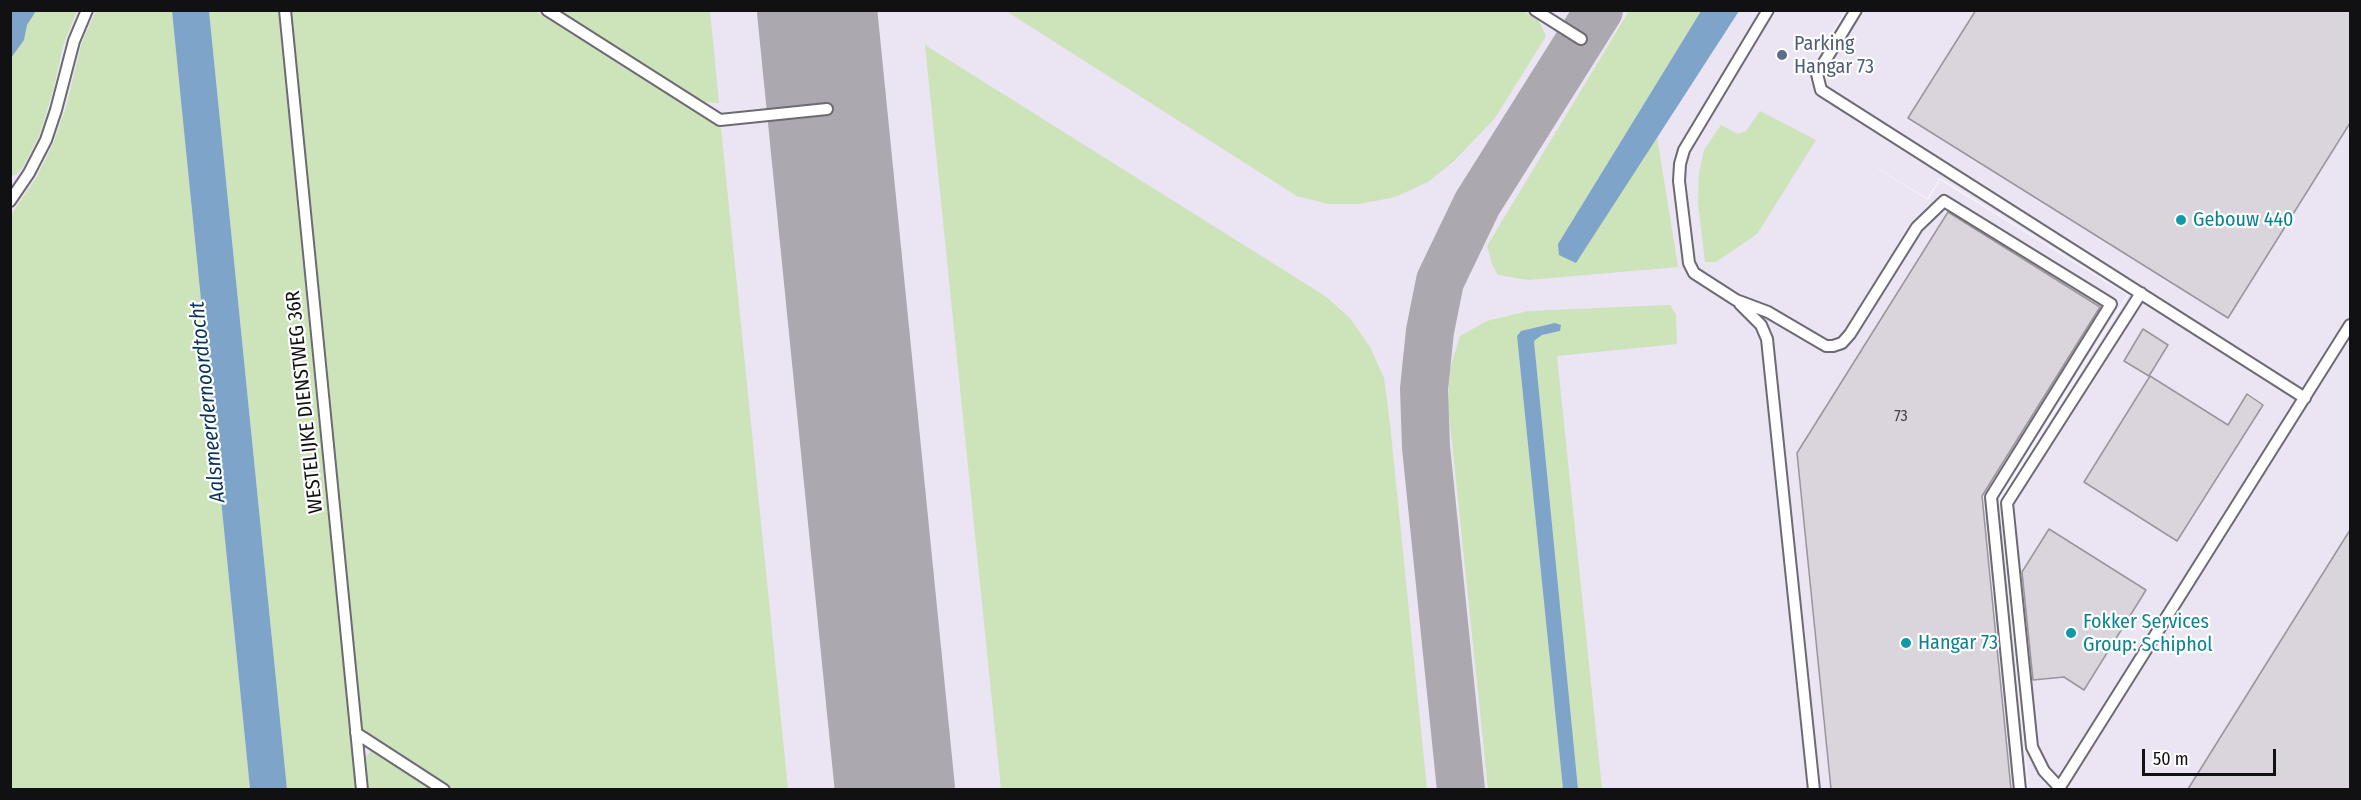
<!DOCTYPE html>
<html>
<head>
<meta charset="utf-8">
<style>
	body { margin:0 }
	#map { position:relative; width:2361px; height:800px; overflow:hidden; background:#f6f2fb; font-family:"Fira Sans Condensed",sans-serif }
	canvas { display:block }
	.frame { position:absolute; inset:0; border:12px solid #111013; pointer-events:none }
	.scale { position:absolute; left:2142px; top:749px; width:134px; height:27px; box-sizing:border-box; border:3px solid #111013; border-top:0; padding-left:8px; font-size:18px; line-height:21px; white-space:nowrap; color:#111013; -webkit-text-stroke:4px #fff; paint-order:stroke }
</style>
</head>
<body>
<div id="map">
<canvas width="2361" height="800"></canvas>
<div class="frame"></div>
<div class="scale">50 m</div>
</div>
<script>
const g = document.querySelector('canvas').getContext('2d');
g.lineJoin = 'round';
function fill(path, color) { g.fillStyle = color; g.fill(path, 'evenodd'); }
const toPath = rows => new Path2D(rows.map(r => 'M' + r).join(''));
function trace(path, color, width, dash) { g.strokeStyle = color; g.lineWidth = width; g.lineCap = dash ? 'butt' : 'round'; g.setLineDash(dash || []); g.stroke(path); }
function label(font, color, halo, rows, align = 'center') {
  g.font = font + ' "Fira Sans Condensed",sans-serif'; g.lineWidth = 4.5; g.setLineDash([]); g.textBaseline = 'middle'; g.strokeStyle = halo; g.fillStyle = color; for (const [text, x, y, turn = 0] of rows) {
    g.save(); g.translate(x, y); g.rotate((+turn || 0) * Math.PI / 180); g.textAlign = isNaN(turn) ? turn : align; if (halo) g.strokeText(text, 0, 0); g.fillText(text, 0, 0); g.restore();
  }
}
fill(toPath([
	[10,11,1845,11,1807,73,1847,11,2350,11,2350,789,2029,789,2001,500,2129,295,1940,178,1927,198,1852,153,1928,200,1940,180,2127,295,1999,497,2028,789,287,789,228,185,189,188,250,789,11,789]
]), '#eae4f3');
fill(toPath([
	[36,11,77,11,63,46,53,91,39,136,23,167,17,174,11,176,10,58,24,40,27,25],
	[96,11,172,11,250,789,11,790,11,215,36,178,53,144,66,107,82,42],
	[209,11,278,11,356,789,287,789],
	[291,11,535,11,721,128,788,789,451,789,365,733,362,727],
	[561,11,710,11,719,103,704,102],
	[1006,11,1523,11,1539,21,1546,36,1495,118,1453,162,1428,182,1395,197,1360,204,1328,204,1297,196],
	[1629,11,1701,11,1558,244,1576,263,1657,137,1678,267,1528,280,1498,275,1492,264,1487,246],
	[925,45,1325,296,1349,317,1370,347,1384,378,1390,424,1427,789,1001,789],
	[1760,111,1816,140,1757,234,1716,262,1705,262,1698,202,1699,173,1704,150,1721,125,1738,134,1746,131],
	[1670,305,1676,315,1677,344,1557,356,1602,789,1578,789,1534,341,1542,335,1560,331,1517,336,1563,789,1488,789,1448,404,1450,369,1460,336,1487,321,1528,311],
	[371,751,376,751,436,789,368,789,366,757]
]), '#cde3b9');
fill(toPath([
	[11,10,36,11,27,25,24,40,11,58],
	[172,11,209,11,287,789,250,789],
	[1701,11,1739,11,1576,263,1559,255,1558,244],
	[1555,323,1561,325,1560,331,1542,335,1534,341,1578,789,1563,789,1517,336,1521,331]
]), '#7ea4ca');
trace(toPath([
	[1461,790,1426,447,1424,389,1430,331,1440,281,1477,204,1599,10]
]), '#aba8af', 48);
trace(toPath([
	[817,10,895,790]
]), '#aba8af', 120);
const building = toPath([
	[1976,10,2350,10,2350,123,2228,318,1908,118,1976,10],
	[1948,212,2100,307,1982,496,2011,789,1831,789,1797,453,1948,212],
	[2143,329,2168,345,2149,376,2124,361,2143,329],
	[2150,376,2228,425,2247,394,2263,405,2177,541,2084,482,2150,376],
	[2049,529,2146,590,2084,690,2064,677,2033,680,2022,572,2049,529],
	[2350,530,2350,789,2188,789,2278,645,2350,530]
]);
fill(building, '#dad4dc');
trace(building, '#9a949c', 1.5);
const lane = toPath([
	[285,10,362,790],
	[547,10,720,120,827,109],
	[1535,10,1581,39],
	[1768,10,1684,150,1680,164,1679,181,1689,263,1694,273,1736,300,1768,312,1826,346,1833,346,1842,343,1850,334,1917,227,1944,201,2111,304,1991,497,2020,790],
	[1856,10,1817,74,1821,90,2305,398],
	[10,201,29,173,46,140,56,110,74,41,87,10],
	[1740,304,1761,325,1767,339,1814,790],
	[356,733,444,790],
	[2059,787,2044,771,2032,747,2007,503,2141,293],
	[2058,790,2350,325]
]);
trace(lane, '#6d6a72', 14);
trace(lane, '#fff', 10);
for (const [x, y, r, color] of [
	[1782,55,6,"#5c6f8a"],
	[2181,220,6,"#0f9aa8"],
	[2071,633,6,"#0f9aa8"],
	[1906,643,6,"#0f9aa8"]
]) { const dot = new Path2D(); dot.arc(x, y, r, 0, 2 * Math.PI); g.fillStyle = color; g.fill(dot); trace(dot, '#fff', 2); }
label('16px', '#434145', null, [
	["73",1901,417]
]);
label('20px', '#4e5e75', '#fff', [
	["Parking",1794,44],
	["Hangar 73",1794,67]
], 'left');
label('20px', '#0d838f', '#fff', [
	["Gebouw 440",2193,220],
	["Fokker Services",2083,622],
	["Group: Schiphol",2083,645],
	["Hangar 73",1918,643]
], 'left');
label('20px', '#111013', '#fff', [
	["WESTELIJKE DIENSTWEG 36R",305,402,-96]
]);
label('italic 21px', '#083358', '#fff', [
	["Aalsmeerdernoordtocht",208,402,-96]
]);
</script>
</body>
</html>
